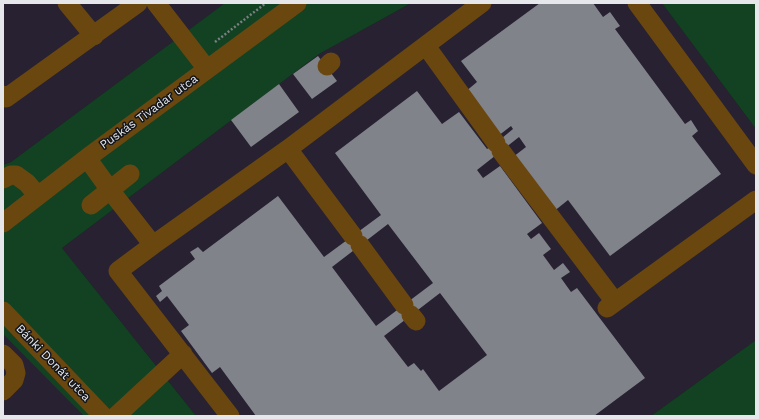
<!DOCTYPE html>
<html>
<head>
<meta charset="utf-8">
<style>
	body { margin:0 }
	#map { position:relative; width:759px; height:419px; overflow:hidden; background:#1b1e23; font-family:"Work Sans",sans-serif }
	canvas { display:block }
	.frame { position:absolute; inset:0; border:4px solid #e5e7eb; pointer-events:none }
</style>
</head>
<body>
<div id="map">
<canvas width="759" height="419"></canvas>
<div class="frame"></div>
</div>
<script>
const g = document.querySelector('canvas').getContext('2d');
g.lineJoin = 'round';
function fill(path, color) { g.fillStyle = color; g.fill(path, 'evenodd'); }
const toPath = rows => new Path2D(rows.map(r => 'M' + r).join(''));
function trace(path, color, width, dash) { g.strokeStyle = color; g.lineWidth = width; g.lineCap = dash ? 'butt' : 'round'; g.setLineDash(dash || []); g.stroke(path); }
function label(font, color, halo, rows, align = 'center') {
  g.font = font + ' "Work Sans",sans-serif'; g.lineWidth = 3; g.setLineDash([]); g.textBaseline = 'middle'; g.strokeStyle = halo; g.fillStyle = color; for (const [text, x, y, turn = 0] of rows) {
    g.save(); g.translate(x, y); g.rotate((+turn || 0) * Math.PI / 180); g.textAlign = isNaN(turn) ? turn : align; if (halo) g.strokeText(text, 0, 0); g.fillText(text, 0, 0); g.restore();
  }
}
fill(toPath([
	[3,3,225,3,11,162,3,165],
	[411,3,662,3,756,129,756,340,651,416,196,416,62,248,319,54],
	[3,334,68,399,84,416,3,416]
]), '#282131');
fill(toPath([
	[225,3,411,3,319,54,62,248,196,416,84,416,3,334,3,165,11,162],
	[662,3,756,3,756,129],
	[756,340,756,416,651,416]
]), '#124222');
fill(toPath([
	[540,3,593,3,603,17,610,12,620,26,615,29,685,124,691,120,698,131,692,136,721,174,610,256,568,200,553,212,513,157,526,147,519,137,477,170,483,178,500,166,542,223,527,234,531,239,539,233,551,249,543,255,554,270,563,263,570,272,561,278,571,292,577,288,645,378,594,416,256,416,220,367,212,373,181,331,189,325,167,296,160,302,156,296,162,291,159,286,195,259,190,252,198,247,203,252,278,196,324,257,381,215,335,153,417,91,442,124,459,112,487,149,496,143,513,129,511,126,498,136,465,92,477,82,461,61],
	[388,224,433,283,376,326,332,267],
	[440,293,487,355,439,391,423,369,421,371,414,363,408,367,384,336],
	[318,56,337,81,312,99,293,74],
	[279,84,299,112,251,147,231,120]
]), '#80838a');
trace(toPath([
	[215,42,266,3]
]), '#7c7f83', 2.5, [2, 2]);
trace(toPath([
	[67,3,94,36],
	[156,3,207,69],
	[637,3,756,165],
	[426,46,496,143],
	[327,66,331,62],
	[3,95,6,98,138,3],
	[288,149,353,236],
	[501,151,615,302],
	[87,158,110,190,153,245,118,271,230,416],
	[3,179,11,175,16,175,27,183,38,196],
	[91,205,130,174],
	[3,223,87,158,297,3],
	[153,245,288,149,482,3],
	[360,245,404,305],
	[607,308,756,200],
	[3,311,103,416],
	[411,315,416,321],
	[3,354,14,365,16,373,14,380,3,391],
	[116,416,183,354]
]), '#6b4710', 19);
label('12px', '#e5e7eb', '#12151a', [
	["Puskás Tivadar utca",149,112,-36],
	["Bánki Donát utca",53,363,46]
]);
</script>
</body>
</html>
